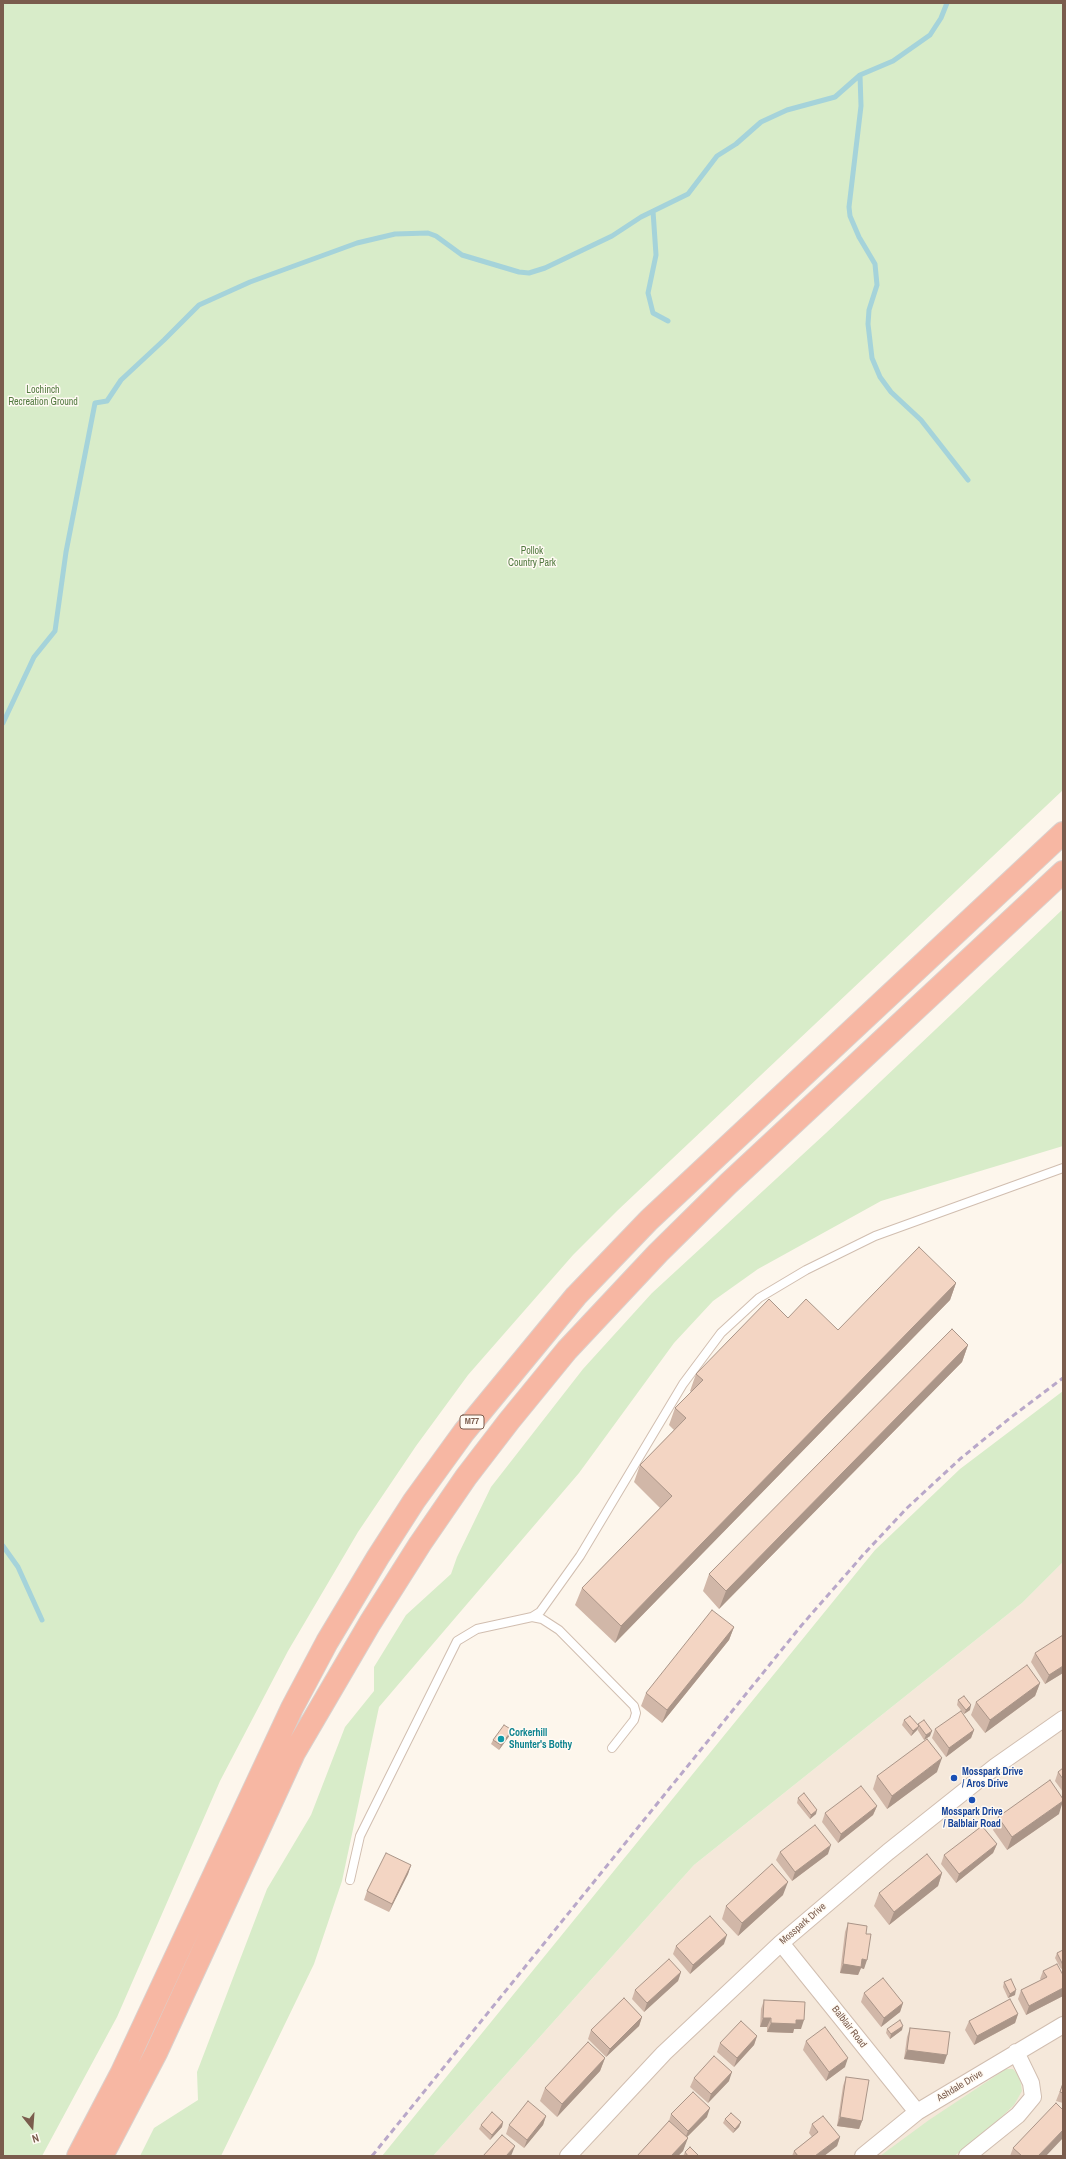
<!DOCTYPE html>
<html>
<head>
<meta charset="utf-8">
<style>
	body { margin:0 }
	#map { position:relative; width:1066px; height:2159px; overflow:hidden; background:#fdf6ec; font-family:"Archivo Narrow",sans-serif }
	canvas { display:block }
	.frame { position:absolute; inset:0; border:4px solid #7a5c4d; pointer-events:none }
	.north { position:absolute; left:12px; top:2107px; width:40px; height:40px; -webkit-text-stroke:3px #fffaf3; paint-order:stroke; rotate:163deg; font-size:11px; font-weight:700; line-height:16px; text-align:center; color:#7a5c4d }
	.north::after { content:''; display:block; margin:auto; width:14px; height:18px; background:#7a5c4d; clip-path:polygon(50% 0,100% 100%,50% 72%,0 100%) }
</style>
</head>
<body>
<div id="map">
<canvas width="1066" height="2159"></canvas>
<div class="frame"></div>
<div class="north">N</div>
</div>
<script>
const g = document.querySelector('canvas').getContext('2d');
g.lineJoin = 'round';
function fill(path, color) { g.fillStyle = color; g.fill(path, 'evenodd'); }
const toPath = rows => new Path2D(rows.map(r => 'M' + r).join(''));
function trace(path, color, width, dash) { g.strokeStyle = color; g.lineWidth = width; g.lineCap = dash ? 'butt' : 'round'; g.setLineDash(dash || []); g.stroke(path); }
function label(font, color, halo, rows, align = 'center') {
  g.font = font + ' "Archivo Narrow",sans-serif'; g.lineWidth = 3; g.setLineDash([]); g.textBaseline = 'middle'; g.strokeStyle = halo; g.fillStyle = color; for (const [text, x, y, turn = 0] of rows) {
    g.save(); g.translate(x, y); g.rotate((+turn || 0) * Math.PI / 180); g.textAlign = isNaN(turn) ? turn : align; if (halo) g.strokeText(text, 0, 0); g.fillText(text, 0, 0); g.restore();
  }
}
fill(toPath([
	[1063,1562,1063,2156,433,2156,694,1865,1022,1603]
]), '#f5e8da');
fill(toPath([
	[3,3,1063,3,1063,790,618,1210,573,1255,468,1375,416,1446,358,1532,288,1651,220,1781,117,2017,42,2156,3,2156],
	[1063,909,1063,1146,881,1201,758,1269,713,1301,674,1343,579,1473,379,1707,342,1881,314,1964,221,2156,140,2156,154,2128,198,2100,197,2072,267,1889,311,1815,345,1727,374,1691,374,1667,406,1615,451,1574,457,1557,491,1487,583,1369,652,1293,826,1133],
	[1063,1391,1063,1562,1022,1603,694,1865,433,2156,382,2156,875,1550,960,1469],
	[1006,2069,1013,2069,1018,2075,1021,2084,1022,2091,1014,2105,979,2138,954,2156,880,2156,929,2120]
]), '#d8ecc9');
trace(toPath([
	[860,75,861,106,849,207,850,216,859,237,875,264,877,285,869,310,868,324,872,358,880,377,891,392,921,420,968,480],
	[653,211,656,255,648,293,653,313,668,321],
	[3,723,34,657,55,631,66,552,95,403,107,401,121,380,164,340,199,305,250,282,357,243,395,234,428,233,436,236,462,255,519,272,529,273,545,268,612,236,641,217,688,194,717,156,736,144,761,122,787,110,835,97,860,75,893,61,930,35,941,18,947,3],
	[3,1546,18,1567,42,1620]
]), '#a5d3da', 5);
const service = toPath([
	[532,1617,542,1619,559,1630,634,1706,636,1713,634,1720,612,1748],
	[350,1880,360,1836,457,1641,477,1629,532,1617,540,1612,580,1556,683,1384,721,1333,759,1298,806,1270,875,1236,1063,1168]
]);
const minor = toPath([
	[781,1943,917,2112],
	[568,2156,664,2053,781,1943,888,1852,996,1766,1063,1719],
	[863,2156,917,2112,1063,2025],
	[967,2156,1018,2115,1033,2097,1031,2083,1016,2052]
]);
const motorway = toPath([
	[78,2156,122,2072,292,1708,327,1642,378,1557,414,1501,464,1432,576,1296,649,1220,1063,833],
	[102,2156,156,2053,294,1753,370,1623,420,1544,466,1477,509,1421,567,1350,658,1253,728,1184,1063,872]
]);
trace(service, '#d1beb0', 10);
trace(minor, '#d1beb0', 18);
trace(motorway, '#dad1cd', 24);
trace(service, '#fff', 8);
trace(minor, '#fff', 16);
trace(motorway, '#f7b7a3', 22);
trace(toPath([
	[372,2156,801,1626,863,1555,907,1508,960,1459,1010,1418,1063,1378]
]), '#b9a8c9', 3, [6, 4]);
fill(toPath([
	[956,1283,950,1300,615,1643,575,1605,582,1588,660,1508,634,1482,640,1465,674,1430,669,1425,675,1408,691,1392,690,1391,696,1374,788,1318,838,1330],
	[968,1345,962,1362,719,1609,703,1591,709,1574],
	[734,1627,729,1640,662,1723,641,1706,646,1693],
	[1035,1653,1063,1673,1045,1684,1031,1662],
	[1040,1683,1035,1696,985,1733,971,1715,976,1702],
	[958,1700,970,1710,964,1714,957,1705],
	[904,1720,918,1725,918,1724,930,1736,924,1740,917,1729,917,1730,911,1736,902,1725],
	[935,1729,974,1730,971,1738,946,1757,932,1738],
	[510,1735,499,1750,491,1744,493,1740],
	[1063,1768,1063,1792,1055,1781,1058,1772],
	[937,1772,887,1809,873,1789,877,1776],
	[798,1798,816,1814,810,1819,797,1803],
	[877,1806,873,1815,838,1843,822,1822,825,1813],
	[1059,1814,1007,1850,993,1830,998,1817],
	[997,1844,993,1853,956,1883,941,1864,944,1855],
	[780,1852,828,1854,792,1881,776,1860],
	[411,1865,408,1874,389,1912,364,1900,367,1891],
	[942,1873,938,1886,889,1925,874,1906,879,1893],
	[783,1895,738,1936,722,1919,726,1906],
	[848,1923,866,1934,864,1969,861,1968,858,1975,840,1973,845,1932],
	[724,1944,690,1974,673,1954,676,1946],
	[1063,1950,1063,1968,1061,1969,1055,1958,1057,1953],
	[1043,1971,1063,1975,1063,1996,1026,2015,1018,1999,1021,1990,1041,1980,1040,1979],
	[681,1972,678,1981,644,2012,632,1999,635,1990],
	[1004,1982,1015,1995,1008,1998,1003,1987],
	[864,1993,903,2003,900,2012,881,2027,861,2002],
	[764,2000,801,2029,794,2029,793,2033,767,2032,767,2027,760,2027,761,2009],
	[1018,2014,1015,2023,974,2045,965,2030,969,2021],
	[642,2017,639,2026,606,2057,588,2039,591,2030],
	[910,2028,944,2064,904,2059,907,2037],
	[887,2029,902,2030,890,2039,886,2033],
	[757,2036,754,2045,734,2067,717,2052,720,2043],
	[806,2041,845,2067,826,2081,803,2050],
	[605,2058,600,2071,557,2117,540,2101,545,2088],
	[846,2077,862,2121,859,2129,837,2126,843,2086],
	[694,2078,729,2081,708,2103,690,2087],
	[1063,2083,1063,2103,1056,2101],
	[671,2114,707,2117,687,2137,683,2151,678,2156,637,2156,669,2121],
	[546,2116,543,2125,524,2148,506,2134,509,2125],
	[725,2119,741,2122,739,2127,733,2133,723,2123],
	[503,2122,502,2127,490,2140,479,2129,481,2125],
	[812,2124,840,2137,837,2146,824,2156,792,2156,794,2151,812,2137,809,2133],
	[1013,2148,1046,2156,1010,2156],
	[685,2152,699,2156,683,2156]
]), '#d1b7a8');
fill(toPath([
	[956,1283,950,1300,615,1643,621,1626],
	[968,1345,962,1362,719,1609,726,1591],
	[734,1627,729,1640,662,1723,667,1710],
	[1063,1666,1063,1673,1045,1684,1049,1675],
	[1040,1683,1035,1696,985,1733,990,1720],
	[971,1705,970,1710,964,1714,966,1710],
	[919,1726,917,1730,911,1736,913,1731],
	[512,1730,510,1735,499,1750,501,1745],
	[974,1730,971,1738,946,1757,949,1748],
	[932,1731,930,1736,924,1740,926,1735],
	[942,1758,937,1772,887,1809,892,1796],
	[1063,1801,1059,1814,1007,1850,1012,1837],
	[877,1806,873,1815,838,1843,841,1834],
	[817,1810,816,1814,810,1819,811,1815],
	[997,1844,993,1853,956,1883,959,1874],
	[831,1845,828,1854,792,1881,795,1872],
	[411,1865,408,1874,389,1912,392,1904],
	[942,1873,938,1886,889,1925,894,1912],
	[788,1882,783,1895,738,1936,742,1923],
	[727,1935,724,1944,690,1974,693,1965],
	[862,1959,867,1960,864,1969,861,1968,858,1975,840,1973,843,1964],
	[681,1972,678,1981,644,2012,647,2003],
	[1063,1988,1063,1996,1026,2015,1029,2006],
	[1016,1990,1015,1995,1008,1998,1010,1994],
	[903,2003,900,2012,881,2027,884,2018],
	[1018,2014,1015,2023,974,2045,977,2036],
	[642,2017,639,2026,606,2057,610,2049],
	[763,2018,771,2018,767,2027,760,2027],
	[796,2020,804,2020,801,2029,794,2029,793,2033,767,2032,771,2023],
	[903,2026,902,2030,890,2039,891,2034],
	[757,2036,754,2045,734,2067,737,2058],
	[907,2050,947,2055,944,2064,904,2059],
	[605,2058,600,2071,557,2117,562,2104],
	[848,2058,845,2067,826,2081,829,2072],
	[732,2072,729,2081,708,2103,711,2094],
	[710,2108,707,2117,685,2139,688,2131],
	[546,2116,543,2125,524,2148,527,2140],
	[840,2117,862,2121,859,2129,837,2126],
	[503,2122,502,2127,490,2140,492,2135],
	[741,2122,739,2127,733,2133,735,2129],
	[1063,2130,1063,2138,1046,2156,1038,2156],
	[840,2137,837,2146,824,2156,815,2156],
	[688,2138,683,2151,678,2156,671,2156],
	[515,2146,511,2156,506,2156]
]), '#aa9588');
const building = toPath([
	[919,1247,956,1283,621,1626,582,1588,672,1496,640,1465,686,1418,675,1408,703,1380,696,1374,769,1299,788,1318,806,1299,838,1330,919,1247],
	[952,1329,968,1345,726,1591,709,1574,952,1329],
	[712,1610,734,1627,667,1710,646,1693,712,1610],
	[1063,1635,1063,1666,1049,1675,1035,1653,1063,1635],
	[1027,1665,1040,1683,990,1720,976,1702,1027,1665],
	[964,1696,971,1705,966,1710,958,1700,964,1696],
	[961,1711,974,1730,949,1748,935,1729,961,1711],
	[910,1716,919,1726,913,1731,904,1720,910,1716],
	[924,1720,932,1731,926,1735,918,1724,924,1720],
	[504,1725,512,1730,501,1745,493,1740,504,1725],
	[927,1739,942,1758,892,1796,877,1776,927,1739],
	[1063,1768,1063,1779,1058,1772,1063,1768],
	[1050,1780,1063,1799,1063,1801,1012,1837,998,1817,1050,1780],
	[861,1786,877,1806,841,1834,825,1813,861,1786],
	[804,1793,817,1810,811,1815,798,1798,804,1793],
	[815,1825,831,1845,795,1872,780,1852,815,1825],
	[982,1826,997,1844,959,1874,944,1855,982,1826],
	[386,1853,411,1865,392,1904,367,1891,386,1853],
	[927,1854,942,1873,894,1912,879,1893,927,1854],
	[772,1864,788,1882,742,1923,726,1906,772,1864],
	[710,1916,727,1935,693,1965,676,1946,710,1916],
	[848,1923,867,1926,866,1934,871,1934,867,1960,862,1959,861,1967,843,1964,848,1923],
	[1063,1950,1063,1965,1057,1953,1063,1950],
	[669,1959,681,1972,647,2003,635,1990,669,1959],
	[1057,1964,1063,1975,1063,1988,1029,2006,1021,1990,1047,1977,1043,1971,1057,1964],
	[883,1978,903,2003,884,2018,864,1993,883,1978],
	[1011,1979,1016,1990,1010,1994,1004,1982,1011,1979],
	[624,1998,642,2017,610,2049,591,2030,624,1998],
	[1010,1999,1018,2014,977,2036,969,2021,1010,1999],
	[764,2000,805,2002,804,2020,796,2020,796,2024,771,2023,771,2018,763,2018,764,2000],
	[900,2020,903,2026,891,2034,887,2029,900,2020],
	[741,2021,757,2036,737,2058,720,2043,741,2021],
	[825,2027,848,2058,829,2072,806,2041,825,2027],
	[910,2028,950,2032,947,2055,907,2050,910,2028],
	[588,2042,605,2058,562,2104,545,2088,588,2042],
	[714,2056,732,2072,711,2094,694,2078,714,2056],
	[846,2077,869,2080,862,2121,840,2117,846,2077],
	[1063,2083,1063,2093,1060,2092,1063,2083],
	[693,2092,710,2108,688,2131,671,2114,693,2092],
	[528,2101,546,2116,527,2140,509,2125,528,2101],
	[1056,2103,1063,2110,1063,2130,1038,2156,1022,2156,1013,2148,1056,2103],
	[492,2112,503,2122,492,2135,481,2125,492,2112],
	[731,2113,741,2122,735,2129,725,2119,731,2113],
	[823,2116,840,2137,815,2156,798,2156,794,2151,818,2132,812,2124,823,2116],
	[669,2121,688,2138,671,2156,637,2156,669,2121],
	[502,2135,515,2146,506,2156,483,2156,502,2135],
	[690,2147,699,2156,688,2156,685,2152,690,2147]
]);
fill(building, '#f3d5c3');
trace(building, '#aa9588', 1);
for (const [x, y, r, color] of [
	[501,1739,4,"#0f9aa8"],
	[954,1778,4,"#1a4fb4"],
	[972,1800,4,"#1a4fb4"]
]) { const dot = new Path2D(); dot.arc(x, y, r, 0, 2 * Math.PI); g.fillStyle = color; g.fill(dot); trace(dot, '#fffaf3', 1.5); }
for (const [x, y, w] of [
	[472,1422,24]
]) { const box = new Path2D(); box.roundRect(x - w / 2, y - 7, w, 14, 3); g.fillStyle = '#fffaf3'; g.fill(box); trace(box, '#7a5c4d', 1); }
label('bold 9px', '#7a5c4d', null, [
	["M77",472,1422]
]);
label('10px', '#537a41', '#fffaf3', [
	["Lochinch",43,390],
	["Recreation Ground",43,402],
	["Pollok",532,551],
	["Country Park",532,563]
]);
label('bold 10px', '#0d838f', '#fffaf3', [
	["Corkerhill",509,1733],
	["Shunter's Bothy",509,1745]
], 'left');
label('bold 10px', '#164399', '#fffaf3', [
	["Mosspark Drive",962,1772],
	["/ Aros Drive",962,1784],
	["Mosspark Drive",972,1812,"center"],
	["/ Balblair Road",972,1824,"center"]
], 'left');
label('10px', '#7a5c4d', '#fffaf3', [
	["Mosspark Drive",803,1924,-41],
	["Balblair Road",849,2027,52],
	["Ashdale Drive",960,2086,-31]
]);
</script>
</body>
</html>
